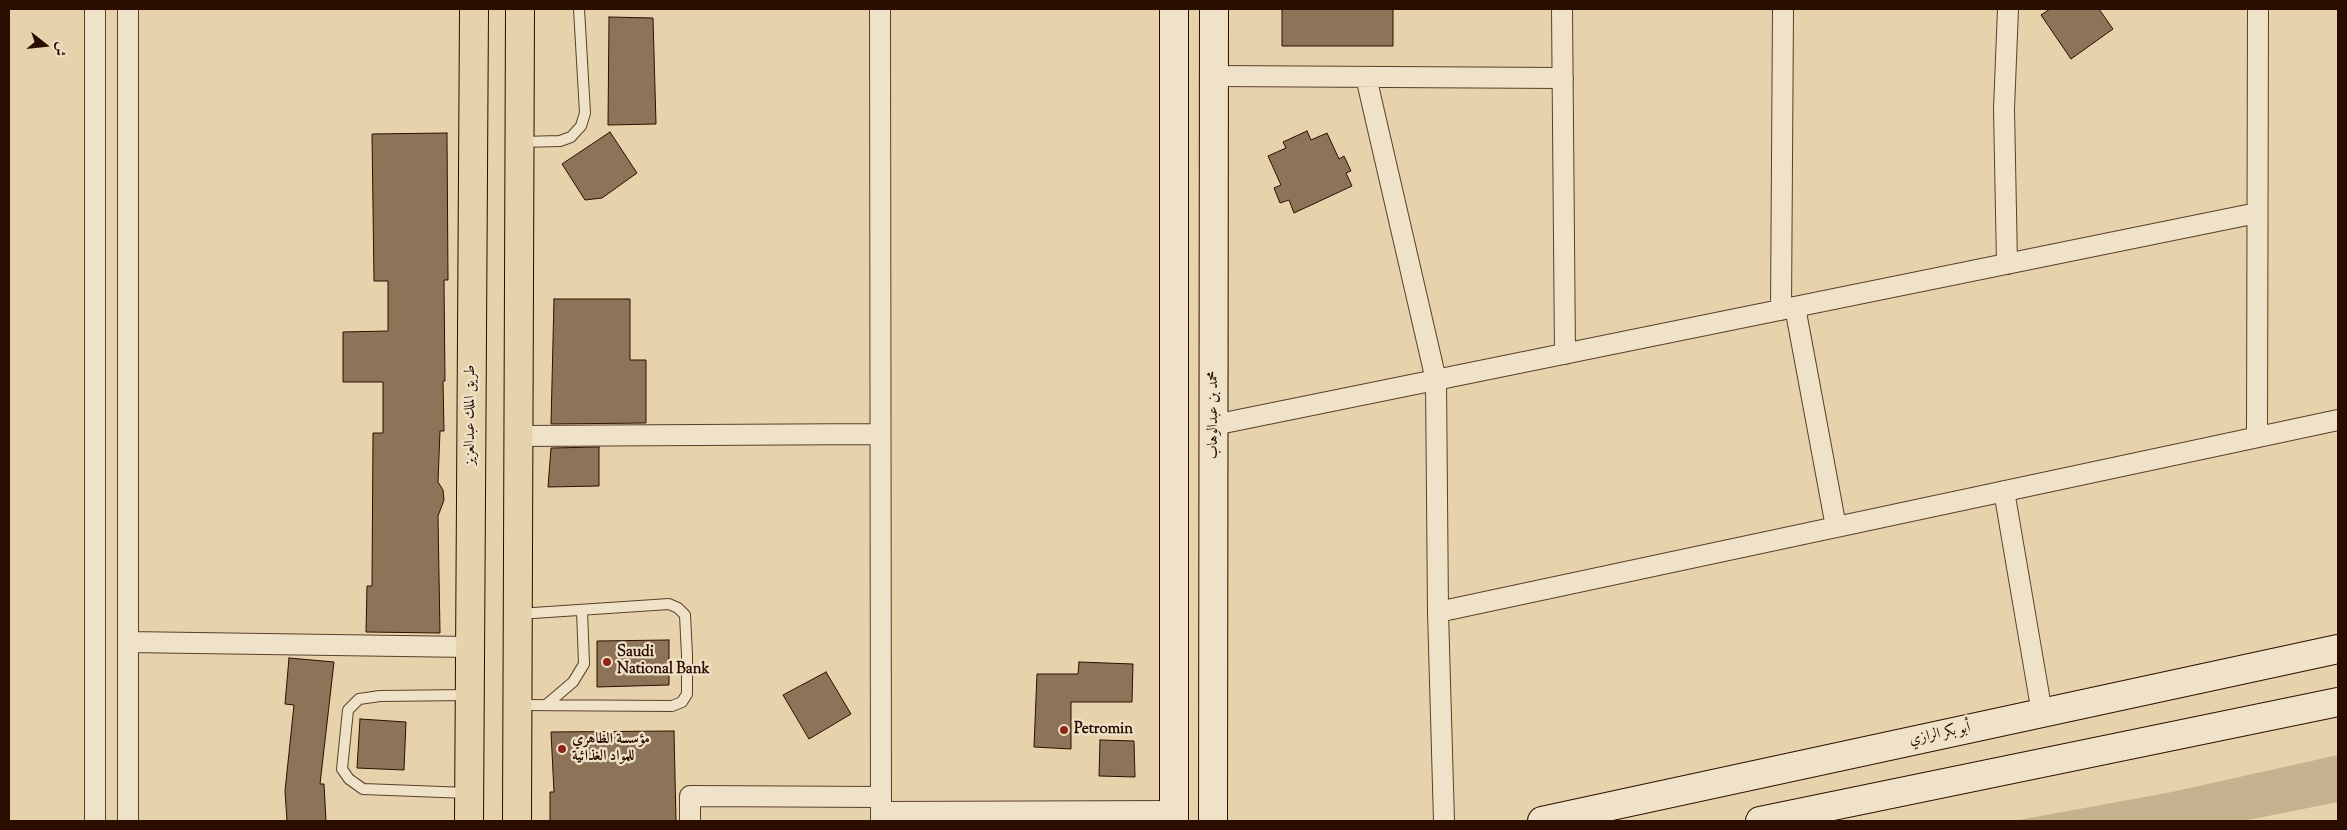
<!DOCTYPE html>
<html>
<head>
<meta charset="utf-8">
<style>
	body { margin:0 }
	#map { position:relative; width:2347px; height:830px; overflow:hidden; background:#e6d3ac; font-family:"Sorts Mill Goudy",Amiri,serif }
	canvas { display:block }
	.frame { position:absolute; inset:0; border:10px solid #2c0e00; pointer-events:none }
	.north { position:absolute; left:20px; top:20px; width:50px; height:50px; -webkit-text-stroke:4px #efe2c9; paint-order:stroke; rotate:106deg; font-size:14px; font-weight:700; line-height:20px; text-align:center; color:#2c0e00 }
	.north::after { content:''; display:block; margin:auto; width:18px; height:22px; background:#2c0e00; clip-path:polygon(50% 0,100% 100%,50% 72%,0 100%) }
</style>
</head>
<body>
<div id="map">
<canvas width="2347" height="830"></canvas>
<div class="frame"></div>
<div class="north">ش</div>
</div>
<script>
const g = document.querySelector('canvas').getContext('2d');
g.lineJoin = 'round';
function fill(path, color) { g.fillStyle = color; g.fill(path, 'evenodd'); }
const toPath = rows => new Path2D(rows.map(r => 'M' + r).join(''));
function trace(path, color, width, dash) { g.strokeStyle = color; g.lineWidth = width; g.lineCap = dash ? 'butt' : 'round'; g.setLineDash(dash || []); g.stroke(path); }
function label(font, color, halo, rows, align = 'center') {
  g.font = font + ' "Sorts Mill Goudy",Amiri,serif'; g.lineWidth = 4.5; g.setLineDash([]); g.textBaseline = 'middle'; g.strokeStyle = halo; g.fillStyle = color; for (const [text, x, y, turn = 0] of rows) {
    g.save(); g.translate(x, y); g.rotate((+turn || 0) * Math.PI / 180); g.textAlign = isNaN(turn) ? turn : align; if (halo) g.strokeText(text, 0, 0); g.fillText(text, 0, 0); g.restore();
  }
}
fill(toPath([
	[2338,755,2338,802,2243,821,2013,821,2172,792]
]), '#c6b28f');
const building = toPath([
	[1282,9,1393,9,1393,46,1282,46,1282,9],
	[2050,9,2099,9,2113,29,2071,59,2041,15,2050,9],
	[609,17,653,18,656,124,608,125,609,17],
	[1307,131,1311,140,1327,133,1339,159,1344,156,1351,171,1346,173,1352,186,1294,213,1289,200,1280,203,1274,188,1281,185,1268,156,1286,148,1283,142,1307,131],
	[610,132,637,173,602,198,585,200,562,164,610,132],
	[447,133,448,280,444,280,445,381,443,381,444,431,440,431,438,482,443,490,444,500,438,516,440,633,366,632,367,586,372,586,373,433,383,433,383,382,343,382,343,332,388,331,388,281,374,281,372,134,447,133],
	[554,299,630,299,630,360,646,360,646,423,551,424,554,299],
	[599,447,599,486,548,487,551,448,599,447],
	[669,640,669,685,597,687,597,641,669,640],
	[289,658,334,662,320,784,324,784,326,821,287,821,285,791,294,705,285,704,289,658],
	[1079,662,1133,664,1132,702,1071,702,1071,749,1034,747,1037,674,1078,674,1079,662],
	[826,672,851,714,809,739,783,695,826,672],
	[360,719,406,722,404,770,357,768,360,719],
	[674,731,676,821,550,821,550,792,554,792,551,732,674,731],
	[1100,740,1134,741,1135,777,1099,776,1100,740]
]);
fill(building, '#8d7459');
trace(building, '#2c0e00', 1);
const lane = toPath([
	[521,142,560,141,571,137,581,126,585,113,579,9],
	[518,614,669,604,678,608,685,615,687,655,687,694,682,702,672,706,520,705],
	[546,705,573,682,584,664,582,610],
	[468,793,363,789,349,779,342,769,348,710,359,699,380,696,468,695]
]);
const street = toPath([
	[880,9,881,821],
	[1562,9,1565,354],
	[1214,76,1563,78],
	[1366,77,1436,380,1438,612,1444,821],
	[2007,264,2004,109,2008,9],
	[1795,307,1836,527],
	[1781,310,1783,9],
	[1214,425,2257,213],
	[518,436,879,434],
	[2257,437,2258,9],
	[2004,491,2042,713],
	[1438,612,2338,420],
	[128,642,469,647],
	[881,812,1174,811],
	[95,821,95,9],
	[128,821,128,9],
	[690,821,690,796,881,797]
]);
const secondary = toPath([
	[1174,9,1174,821],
	[1213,821,1214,9],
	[1542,821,2338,649],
	[1760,821,2338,702]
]);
const highway = toPath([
	[469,821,474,9],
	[517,821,520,9]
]);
trace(lane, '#5a3f2b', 12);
trace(street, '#5a3f2b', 22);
trace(secondary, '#2c0e00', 30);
trace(highway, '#2c0e00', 30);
trace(lane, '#efe2c9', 10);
trace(street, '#efe2c9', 20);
trace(secondary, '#efe2c9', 28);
trace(highway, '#e6d3ac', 28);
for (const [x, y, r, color] of [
	[607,662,5,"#8f2418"],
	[1064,730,5,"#8f2418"],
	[562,749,5,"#8f2418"]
]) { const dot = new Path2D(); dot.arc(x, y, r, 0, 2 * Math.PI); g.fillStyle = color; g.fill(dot); trace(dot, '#efe2c9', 2); }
label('15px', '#2c0e00', '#efe2c9', [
	["طريق الملك عبدالعزيز",471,415,-90],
	["محمد بن عبدالوهاب",1214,415,-90],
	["أبو بكر الرازي",1940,735,-12]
]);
label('bold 15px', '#2c0e00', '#efe2c9', [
	["Saudi",617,653],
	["National Bank",617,670],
	["Petromin",1074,730],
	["مؤسسة الظاهري",572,740],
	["للمواد الغذائية",572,757]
], 'left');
</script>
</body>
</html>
